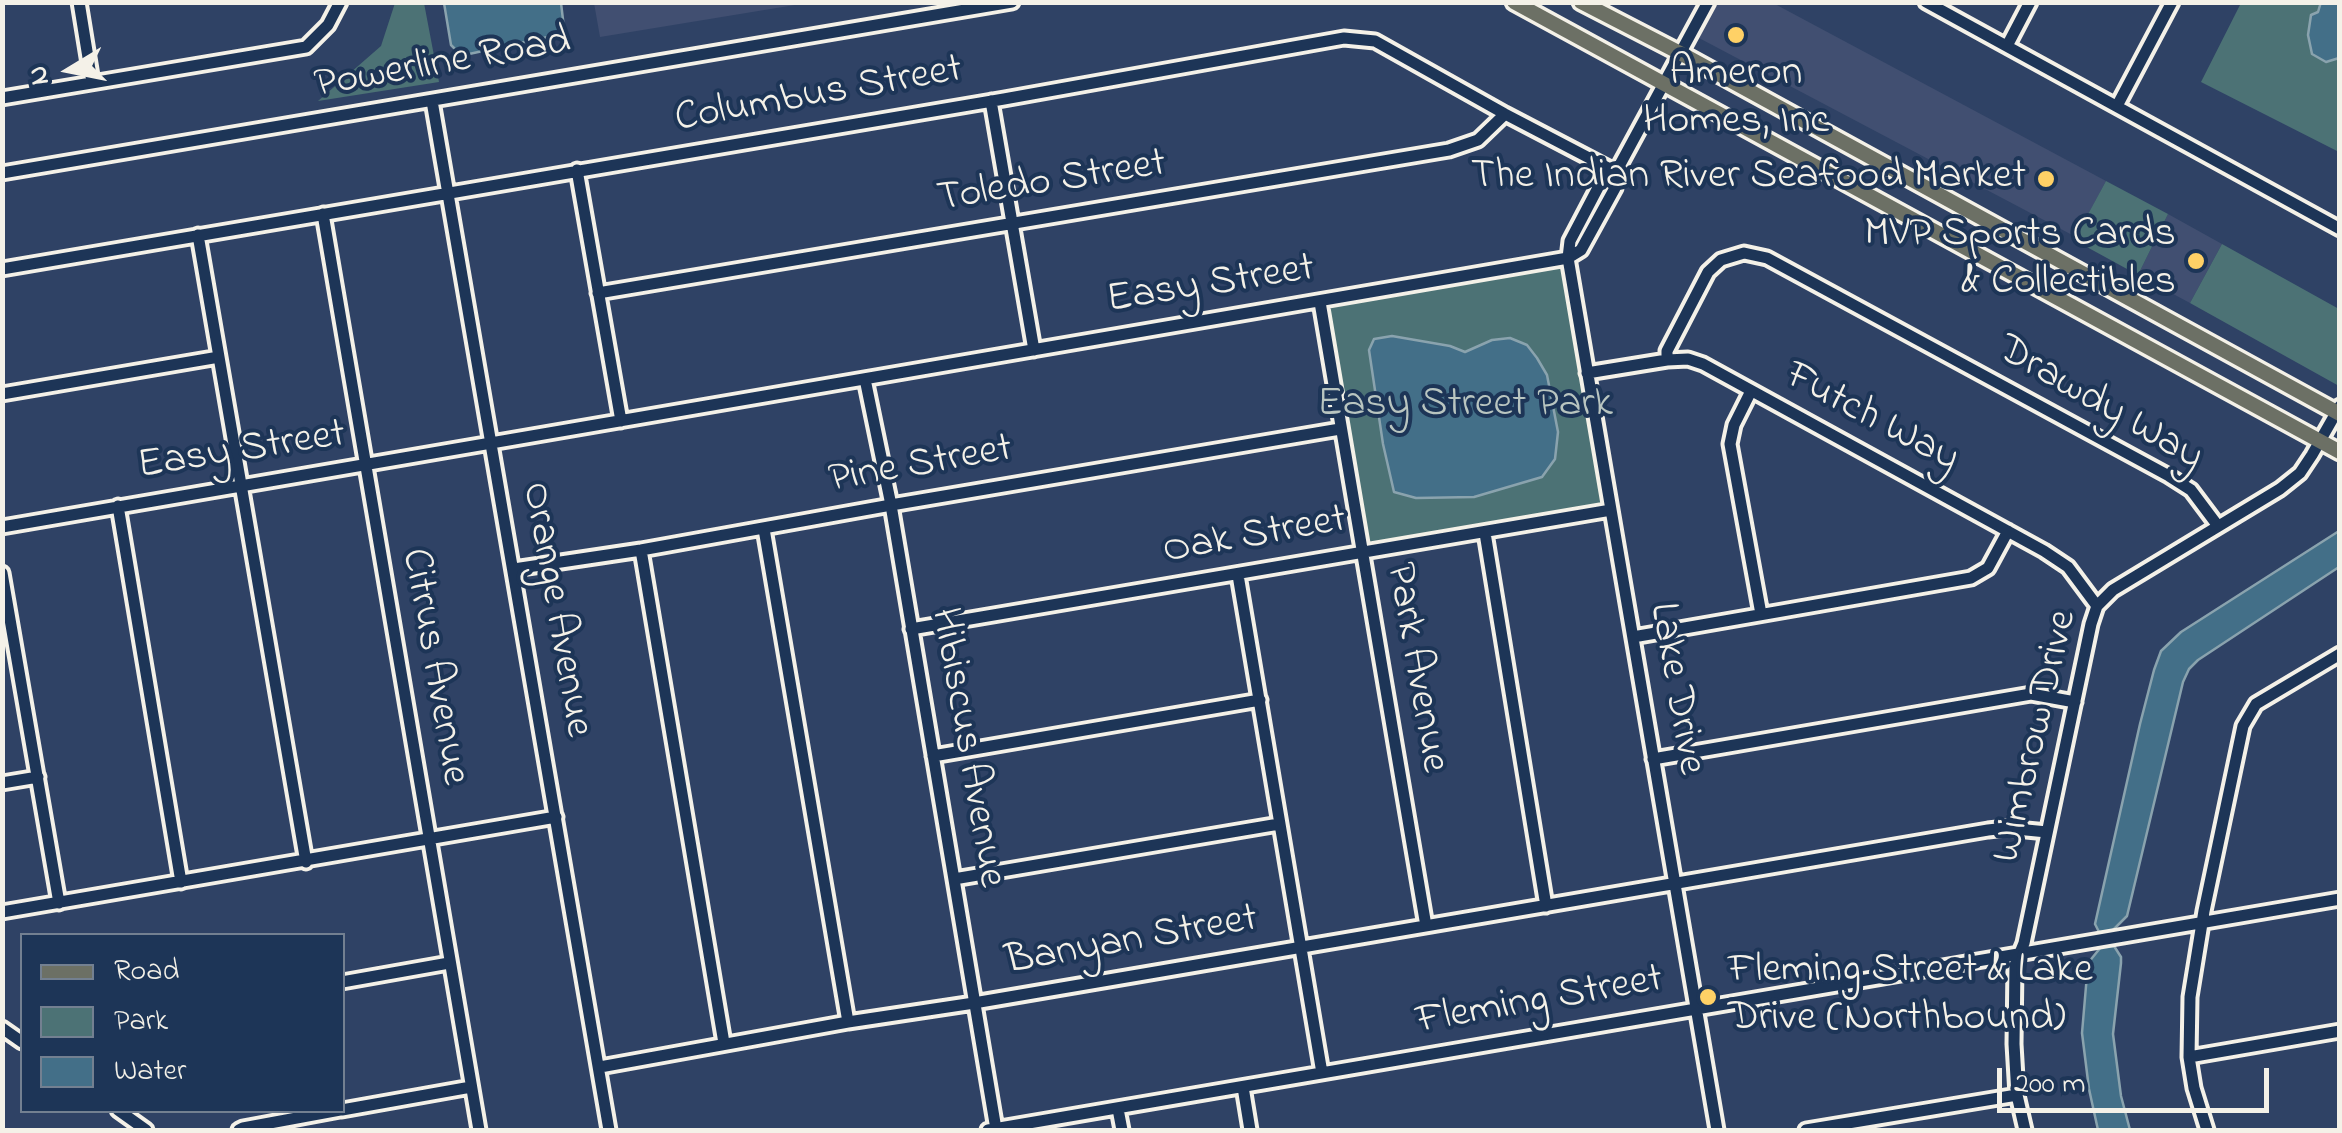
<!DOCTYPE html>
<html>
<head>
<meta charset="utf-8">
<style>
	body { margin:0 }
	#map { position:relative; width:2342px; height:1133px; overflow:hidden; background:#2f4265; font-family:"Indie Flower",sans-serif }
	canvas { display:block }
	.frame { position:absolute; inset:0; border:5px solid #f4f1e8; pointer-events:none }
	.legend { position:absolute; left:20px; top:933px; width:325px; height:180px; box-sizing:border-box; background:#1d3557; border:2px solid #738091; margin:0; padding:12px 18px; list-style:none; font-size:30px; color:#f4f1e8 }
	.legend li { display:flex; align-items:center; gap:20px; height:50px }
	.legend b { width:50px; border:2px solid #738091 }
	.north { position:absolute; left:20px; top:20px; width:100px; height:100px; -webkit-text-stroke:8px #1d3557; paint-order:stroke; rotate:260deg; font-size:28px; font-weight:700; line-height:40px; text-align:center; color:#f4f1e8 }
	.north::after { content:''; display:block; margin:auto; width:35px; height:45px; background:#f4f1e8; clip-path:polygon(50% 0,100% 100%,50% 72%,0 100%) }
	.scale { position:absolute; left:1997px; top:1068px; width:272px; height:45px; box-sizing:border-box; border:5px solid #f4f1e8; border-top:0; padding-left:12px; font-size:30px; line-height:35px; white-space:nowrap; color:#f4f1e8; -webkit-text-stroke:8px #1d3557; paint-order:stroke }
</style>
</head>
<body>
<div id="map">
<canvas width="2342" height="1133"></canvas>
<div class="frame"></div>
<ul class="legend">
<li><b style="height:12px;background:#6c7065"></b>Road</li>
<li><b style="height:28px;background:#4c7275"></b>Park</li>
<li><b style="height:28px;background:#436f88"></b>Water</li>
</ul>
<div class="north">N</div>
<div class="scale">200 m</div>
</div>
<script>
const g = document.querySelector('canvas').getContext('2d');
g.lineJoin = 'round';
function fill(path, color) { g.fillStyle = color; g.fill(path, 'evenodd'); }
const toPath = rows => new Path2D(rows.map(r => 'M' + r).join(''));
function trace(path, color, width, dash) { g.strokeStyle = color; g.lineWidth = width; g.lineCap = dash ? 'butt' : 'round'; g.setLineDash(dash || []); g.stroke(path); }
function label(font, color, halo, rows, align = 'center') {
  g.font = font + ' "Indie Flower",sans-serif'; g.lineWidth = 8; g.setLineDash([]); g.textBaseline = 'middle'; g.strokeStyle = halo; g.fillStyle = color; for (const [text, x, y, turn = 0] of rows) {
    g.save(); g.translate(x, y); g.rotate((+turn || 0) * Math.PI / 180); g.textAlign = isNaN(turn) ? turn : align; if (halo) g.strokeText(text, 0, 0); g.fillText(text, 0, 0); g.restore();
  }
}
fill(toPath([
	[594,3,594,2,807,3,600,37],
	[1717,3,1773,3,2106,181,2076,237,1699,38],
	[2168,214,2222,244,2190,303,2138,275]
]), '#414f71');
fill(toPath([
	[395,3,424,3,439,82,318,101,381,46],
	[2241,3,2339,3,2339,152,2201,82],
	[2106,181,2168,214,2138,275,2074,240],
	[2222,244,2339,309,2339,386,2190,303],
	[1555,266,1562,268,1567,278,1605,495,1602,503,1593,509,1377,547,1369,544,1362,537,1326,319,1330,309,1339,303]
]), '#4c7275');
const water = toPath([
	[2321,2,2339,3,2339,58,2326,62,2312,54,2308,35,2311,15,2318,12,2321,2],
	[444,3,561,3,564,28,557,35,469,54,458,52,451,45,444,3],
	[1392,336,1450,346,1465,352,1492,340,1510,338,1527,345,1537,358,1547,375,1558,432,1555,459,1542,477,1474,497,1416,498,1394,492,1383,444,1369,350,1374,339,1392,336],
	[2339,531,2339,567,2198,660,2189,669,2183,682,2127,916,2112,931,2099,932,2095,924,2140,724,2154,670,2161,651,2181,632,2339,531],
	[2114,946,2121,957,2121,963,2113,1034,2121,1096,2130,1130,2098,1130,2089,1089,2082,1033,2088,963,2101,947,2114,946]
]);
fill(water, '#436f88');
trace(water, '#8aa3ae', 2.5);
const minor = toPath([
	[79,2,92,82],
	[1926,2,2340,229],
	[2007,46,2030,2],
	[2,98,306,47,328,25,340,2],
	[432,101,609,1130],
	[991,101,1034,350],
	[2117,106,2172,2],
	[577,170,621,421],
	[1616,172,1602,180,1570,241,1568,258,1717,1130],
	[2,173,1012,2],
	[323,214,479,1130],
	[198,235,306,862],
	[2,269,1004,99,1344,38,1375,41,1505,114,1616,172],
	[598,293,1449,150,1478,140,1505,114],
	[1320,302,1426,926],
	[1667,360,1667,351,1708,272,1721,260,1744,253,1767,258,2169,476,2191,490,2218,526],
	[1587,373,1667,360,1688,359,1703,364,2044,551,2068,567,2097,606],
	[865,379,891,505,996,1129],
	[1751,391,1734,425,1730,444,1761,614],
	[2,394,219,357],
	[118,506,181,882],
	[2,527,1568,258,1581,250,1615,188,1616,172,1708,2],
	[764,529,848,1022],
	[1485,533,1546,906],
	[641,550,724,1043],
	[514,569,641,550,891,505,1340,429],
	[2,573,59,903],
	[1238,575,1322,1073],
	[911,629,1611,510],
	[1633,637,1971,578,1988,568,2008,531],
	[933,756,1260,700],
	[1653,759,2031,694,2075,702],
	[2,783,38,777],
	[954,879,1279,824],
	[2,912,556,817],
	[342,982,449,963],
	[2,1028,22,1042],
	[2189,1057,2340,1031],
	[600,1067,848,1022,974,1003,1988,830,2006,828,2047,832],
	[1243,1087,1250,1130],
	[1118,1109,1122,1130],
	[118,1110,146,1130],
	[342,1110,471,1087],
	[239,1130,243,1128,340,1110],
	[988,1130,2340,899],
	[1806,1130,2017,1095],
	[2025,1130,2017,1095,2014,1044,2015,965,2024,943,2091,624,2097,606,2113,590,2280,489,2300,473,2312,455,2340,406],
	[2207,1130,2194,1088,2189,1057,2190,997,2204,911,2243,726,2256,704,2340,654]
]);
const major = toPath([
	[1514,2,2340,452],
	[1581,2,1680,53,2340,414]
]);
trace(minor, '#f4f1e8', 19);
trace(major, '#f4f1e8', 21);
trace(minor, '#1d3557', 11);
trace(major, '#6c7065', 14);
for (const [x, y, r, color] of [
	[1736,35,10,"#ffd166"],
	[2046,179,10,"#ffd166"],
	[2196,261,10,"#ffd166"],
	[1708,997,10,"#ffd166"]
]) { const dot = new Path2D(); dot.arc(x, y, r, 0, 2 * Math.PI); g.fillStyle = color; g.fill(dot); trace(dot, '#1d3557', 4); }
label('42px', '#f4f1e8', '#1d3557', [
	["Powerline Road",443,66,-10],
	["Columbus Street",819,97,-10],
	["Toledo Street",1052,184,-9],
	["Easy Street",1211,287,-9],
	["Drawdy Way",2099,406,30],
	["Futch Way",1871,420,28],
	["Easy Street",242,453,-9],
	["Pine Street",921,467,-10],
	["Oak Street",1255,538,-10],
	["Orange Avenue",554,610,80],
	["Citrus Avenue",432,667,80],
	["Park Avenue",1414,668,80],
	["Lake Drive",1674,689,80],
	["Wimbrow Drive",2038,737,-77],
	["Hibiscus Avenue",965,748,80],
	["Banyan Street",1132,943,-10],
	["Fleming Street",1540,1003,-10]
]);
label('42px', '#f4f1e8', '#1d3557', [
	["Ameron",1736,76,"center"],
	["Homes, Inc",1736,124,"center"],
	["The Indian River Seafood Market",2026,179],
	["MVP Sports Cards",2176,237],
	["& Collectibles",2176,285],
	["Fleming Street & Lake",1728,973,"left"],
	["Drive (Northbound)",1728,1021,"left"]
], 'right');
label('42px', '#b9c5c0', '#1d3557', [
	["Easy Street Park",1465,407]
]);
</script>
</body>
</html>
